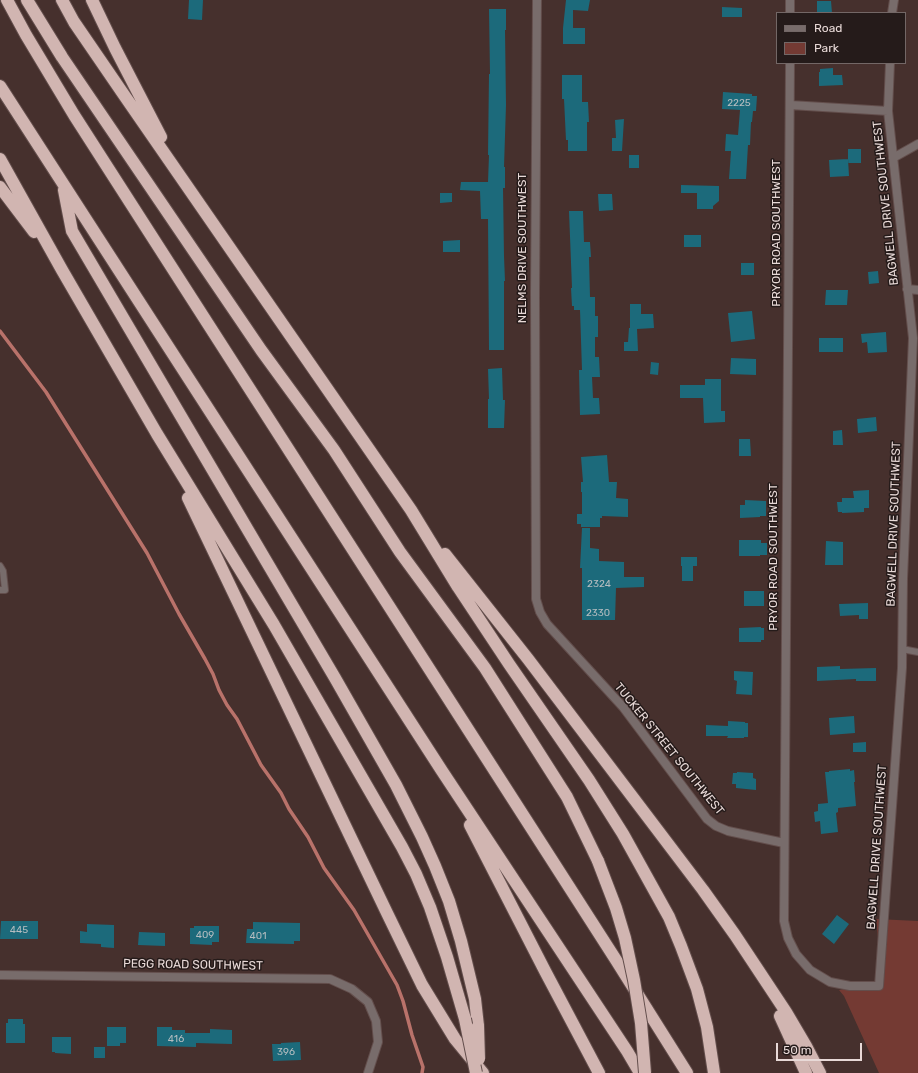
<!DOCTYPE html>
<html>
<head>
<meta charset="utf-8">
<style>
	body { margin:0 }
	#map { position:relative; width:918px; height:1073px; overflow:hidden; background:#46302d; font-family:Rubik,sans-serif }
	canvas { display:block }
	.legend { position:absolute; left:776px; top:12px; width:130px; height:52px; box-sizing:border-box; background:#251b1a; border:1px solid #736766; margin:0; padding:5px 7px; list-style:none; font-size:12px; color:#e8d9d7 }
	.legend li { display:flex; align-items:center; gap:8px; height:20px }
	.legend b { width:20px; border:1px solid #736766 }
	.scale { position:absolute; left:776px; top:1043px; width:86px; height:18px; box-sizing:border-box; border:2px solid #e8d9d7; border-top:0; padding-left:5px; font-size:12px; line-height:14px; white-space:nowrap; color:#e8d9d7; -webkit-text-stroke:3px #251b1a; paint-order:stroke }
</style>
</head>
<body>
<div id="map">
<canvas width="918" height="1073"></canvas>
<ul class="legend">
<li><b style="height:5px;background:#786c6b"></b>Road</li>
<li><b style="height:11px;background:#743a33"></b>Park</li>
</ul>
<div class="scale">50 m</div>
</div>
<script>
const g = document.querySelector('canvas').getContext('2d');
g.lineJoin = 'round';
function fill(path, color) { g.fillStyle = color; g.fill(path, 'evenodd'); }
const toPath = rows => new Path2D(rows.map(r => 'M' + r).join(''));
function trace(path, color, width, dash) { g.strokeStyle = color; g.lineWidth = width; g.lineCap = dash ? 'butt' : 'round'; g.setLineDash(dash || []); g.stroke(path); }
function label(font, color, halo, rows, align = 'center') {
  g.font = font + ' Rubik,sans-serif'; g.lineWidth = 3; g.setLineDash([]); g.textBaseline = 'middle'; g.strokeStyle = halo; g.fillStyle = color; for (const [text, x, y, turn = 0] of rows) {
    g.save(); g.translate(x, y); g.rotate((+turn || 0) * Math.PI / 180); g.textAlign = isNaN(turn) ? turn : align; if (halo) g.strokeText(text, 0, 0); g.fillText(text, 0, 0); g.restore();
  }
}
fill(toPath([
	[876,919,918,921,918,1073,879,1073,844,996,839,990,883,983]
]), '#743a33');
trace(toPath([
	[0,331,46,392,147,553,179,614,205,659,213,674,219,690,227,705,237,719,261,765,281,793,289,809,308,837,324,868,354,910,397,985,403,1001,412,1035,423,1067,422,1073]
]), '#b9726a', 3.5);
fill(toPath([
	[189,0,203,0,202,20,188,19],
	[566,0,590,0,588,11,573,10,573,28,585,28,585,44,563,44,563,28],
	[817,1,831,1,832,13,817,13],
	[722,7,742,8,742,17,722,17],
	[489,9,506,9,506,30,505,30,506,105,504,167,505,167,505,188,503,188,504,256,505,281,504,281,504,350,489,350,488,219,481,219,480,191,460,190,461,182,488,182,489,155,488,155,489,74,490,74],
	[833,68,833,75,842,75,843,85,819,86,819,72,820,72,820,69],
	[562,75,582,75,582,102,588,102,589,122,587,122,587,151,568,151,568,140,566,140,564,99,562,99],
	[723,92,752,94,752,96,757,96,756,111,753,111,752,122,751,122,750,145,748,145,746,179,729,179,731,151,725,151,726,134,738,135,740,110,722,109],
	[624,119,622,151,612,151,612,138,616,138,615,120],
	[848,149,861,149,861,163,848,163],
	[629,155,639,155,639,168,629,168],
	[848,159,849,176,830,177,829,160],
	[681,185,719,186,719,201,713,206,713,209,697,209,697,193,681,193],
	[440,193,452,193,452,202,440,203],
	[598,194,612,194,613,210,599,211],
	[569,211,583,211,584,242,590,242,591,257,589,257,590,297,595,297,595,316,598,316,598,337,595,337,595,357,599,357,600,377,592,377,593,398,599,398,600,414,580,415,579,370,582,370,580,310,574,310,574,306,572,306,571,288,572,288],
	[684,235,701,235,701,247,684,247],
	[460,240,460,252,443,252,443,241],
	[741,263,754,263,754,275,741,275],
	[878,271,879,283,869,284,868,272],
	[826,290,848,290,847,305,825,305],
	[630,304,641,304,641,314,653,314,654,328,637,329,638,351,624,351,624,342,628,342,629,328,630,328],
	[752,311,755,339,731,342,728,313],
	[886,332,887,352,868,353,867,342,862,343,861,334],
	[819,338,843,338,843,352,819,352],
	[731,358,756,359,756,375,730,374],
	[651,362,659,363,658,375,650,374],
	[502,368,503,400,505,400,504,428,488,428,488,399,489,399,488,369],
	[705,379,721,379,721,411,725,411,725,422,704,423,703,398,680,398,680,385,705,385],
	[876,417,877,431,858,433,857,419],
	[842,430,843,445,833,445,833,431],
	[739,439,750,439,751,456,739,456],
	[607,455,609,482,617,482,616,498,628,499,628,517,602,516,602,518,600,518,600,527,581,527,581,524,577,524,577,514,582,514,582,492,581,492,581,482,583,482,581,457],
	[869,490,869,508,864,508,864,512,842,513,842,512,838,512,837,502,842,502,842,498,854,498,853,491],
	[745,500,766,501,766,516,760,516,760,517,740,518,740,505,745,505],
	[582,528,590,528,590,548,599,549,599,561,624,562,624,577,644,577,644,587,616,588,615,620,582,620,582,568,580,568],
	[739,540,761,540,761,543,767,543,767,555,760,555,760,556,739,556],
	[826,541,843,542,843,565,825,565],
	[681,557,697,557,697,566,693,566,693,581,682,581,682,566,681,566],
	[744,591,764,591,764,606,744,606],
	[868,603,868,619,859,619,859,615,840,616,839,604],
	[761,627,761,628,764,628,764,640,761,640,761,642,739,642,739,628],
	[840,666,840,669,876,668,876,681,856,681,856,679,817,681,817,667],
	[734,671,753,672,752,695,736,694,737,681,734,680],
	[854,716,855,733,830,735,829,718],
	[728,721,745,722,745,723,748,723,748,737,744,737,744,738,727,738,728,736,706,736,706,725,728,726],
	[866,742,866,752,853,752,853,743],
	[850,769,850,771,854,770,855,782,854,782,856,806,838,808,838,812,836,813,838,832,821,834,820,821,815,822,814,812,818,811,818,804,828,803,825,772,829,772,829,771],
	[737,772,753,773,753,778,756,779,756,790,736,788,736,784,732,784,733,773,737,773],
	[837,915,849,924,834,944,822,934],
	[1,921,38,921,38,939,0,939],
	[253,922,300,923,300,941,294,941,294,944,246,943,247,929,253,929],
	[87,924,114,925,114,948,101,947,101,944,80,943,80,931,87,932],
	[194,926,219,926,219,942,212,942,212,945,190,944,190,928,194,928],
	[139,932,165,933,165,946,138,945],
	[8,1019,23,1019,23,1024,25,1024,25,1043,6,1043,6,1023,8,1023],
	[107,1027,126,1027,126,1043,120,1043,120,1046,107,1046],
	[157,1027,172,1027,172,1030,185,1030,185,1033,210,1033,210,1029,232,1030,232,1044,196,1043,196,1047,157,1046],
	[52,1037,71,1037,71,1054,55,1053,55,1052,52,1052],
	[300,1042,301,1060,273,1061,272,1044,281,1044,281,1043],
	[94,1047,105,1047,105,1058,94,1058]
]), '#1c6a7b');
const service = toPath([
	[0,566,3,571,5,590,0,590],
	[902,649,918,652]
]);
const minor = toPath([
	[537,0,535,295,536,599,540,612,547,624,623,707,707,819,716,826,728,831,784,843],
	[790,13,790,0],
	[892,13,894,0],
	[790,63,784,921,788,938,796,954,810,970,830,982,850,986,879,986,902,668,903,579,913,338,888,111,890,63],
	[790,105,888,111],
	[893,158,918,144],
	[907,289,918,290],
	[0,975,330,979,352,989,368,1002,376,1021,378,1042,368,1073]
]);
const motorway = toPath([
	[7,0,26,35,74,115,616,960,687,1073],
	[27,0,62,57,261,350,334,450,400,552,485,668,567,797,598,861],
	[62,0,74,22,124,95,411,510,458,587,509,664,589,780,623,834,669,917,681,946,697,989,707,1027,714,1073],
	[92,0,115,48,161,137],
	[0,86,442,771,627,1051,640,1073],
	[0,159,62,270,157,434,274,625,402,847,416,874,430,907,447,957,465,1019],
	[0,187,34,232],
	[64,190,72,231,335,678,396,785,422,837,435,866,449,901,461,941,475,999,478,1026],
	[188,498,387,913,422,985,455,1039,483,1073],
	[445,554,528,659,703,890,735,935,786,1012,806,1046,820,1073],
	[470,825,545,971,599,1073],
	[780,1016,806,1073]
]);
trace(service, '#634e4c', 8);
trace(minor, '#634e4c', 10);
trace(motorway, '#634e4c', 14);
trace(service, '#786c6b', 6);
trace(minor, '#786c6b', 8);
trace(motorway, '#d1b5b1', 12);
const motorwayBridge = toPath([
	[598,861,616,908,625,938,634,980,641,1023,645,1073],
	[465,1019,476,1073],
	[478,1026,479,1059]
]);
trace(motorwayBridge, '#634e4c', 14, []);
trace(motorwayBridge, '#d1b5b1', 12);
label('10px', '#b5bdc0', null, [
	["2225",739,103],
	["2324",599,584],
	["2330",598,613],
	["445",19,930],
	["409",205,935],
	["401",258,936],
	["416",176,1039],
	["396",286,1052]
]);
label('12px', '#e8d9d7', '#251b1a', [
	["BAGWELL DRIVE SOUTHWEST",886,203,-96],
	["PRYOR ROAD SOUTHWEST",777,233,-90],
	["NELMS DRIVE SOUTHWEST",523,248,-90],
	["BAGWELL DRIVE SOUTHWEST",894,524,-88],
	["PRYOR ROAD SOUTHWEST",774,557,-90],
	["TUCKER STREET SOUTHWEST",669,749,51],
	["BAGWELL DRIVE SOUTHWEST",877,847,-86],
	["PEGG ROAD SOUTHWEST",193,965,1]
]);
</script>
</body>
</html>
